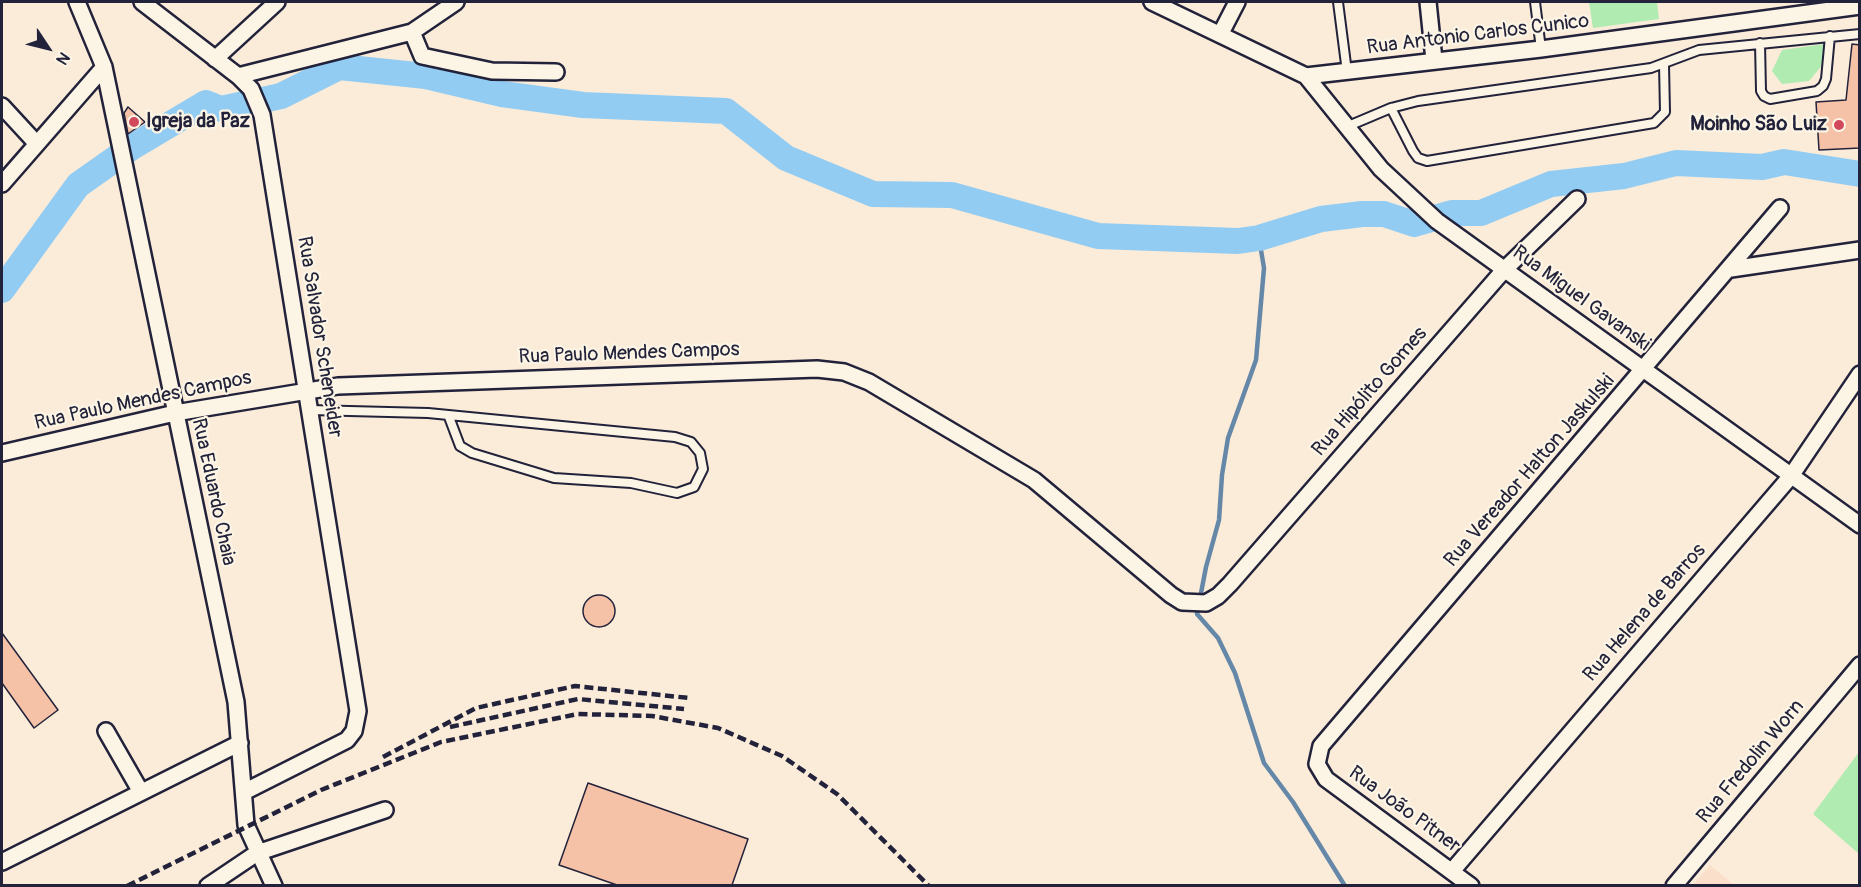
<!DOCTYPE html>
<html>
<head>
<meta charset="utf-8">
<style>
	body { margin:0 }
	#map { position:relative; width:1861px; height:887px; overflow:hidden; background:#fbebd9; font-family:Pangolin,sans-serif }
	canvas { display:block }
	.frame { position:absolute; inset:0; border:3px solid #22223b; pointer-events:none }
	.north { position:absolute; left:18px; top:18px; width:60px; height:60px; -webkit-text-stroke:4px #fcf5e5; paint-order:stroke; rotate:125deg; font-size:16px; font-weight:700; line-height:24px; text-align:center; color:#22223b }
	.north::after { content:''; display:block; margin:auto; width:21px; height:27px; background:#22223b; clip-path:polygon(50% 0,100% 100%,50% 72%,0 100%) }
</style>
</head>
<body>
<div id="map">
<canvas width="1861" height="887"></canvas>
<div class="frame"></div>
<div class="north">N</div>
</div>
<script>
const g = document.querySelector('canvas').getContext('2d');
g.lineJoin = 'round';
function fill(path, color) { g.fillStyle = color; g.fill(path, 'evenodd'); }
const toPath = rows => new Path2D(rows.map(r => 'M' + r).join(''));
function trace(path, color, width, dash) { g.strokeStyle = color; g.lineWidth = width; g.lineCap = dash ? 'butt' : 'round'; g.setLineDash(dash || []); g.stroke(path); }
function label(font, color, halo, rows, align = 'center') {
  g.font = font + ' Pangolin,sans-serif'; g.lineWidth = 4.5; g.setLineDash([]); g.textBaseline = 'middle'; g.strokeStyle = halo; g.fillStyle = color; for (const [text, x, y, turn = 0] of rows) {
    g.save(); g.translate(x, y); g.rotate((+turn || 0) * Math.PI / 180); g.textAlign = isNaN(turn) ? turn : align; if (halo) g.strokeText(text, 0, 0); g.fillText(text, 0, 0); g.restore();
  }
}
fill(toPath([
	[1710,865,1734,885,1693,885]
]), '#fadfca');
fill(toPath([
	[1589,2,1657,2,1659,19,1593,28],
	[1824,44,1824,63,1809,81,1782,84,1772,71,1782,50],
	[1859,752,1859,854,1813,814]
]), '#b0ebb1');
trace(toPath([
	[1259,238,1264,268,1256,360,1228,438,1222,475,1219,520,1206,567,1197,614,1218,638,1235,673,1264,763,1293,802,1345,886]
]), '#6588a9', 4.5);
trace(toPath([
	[2,290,78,185,132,147,206,103,221,109,281,96,339,67,426,76,502,94,583,105,726,111,786,158,873,194,952,195,1098,236,1238,241,1259,238,1321,219,1362,214,1384,214,1414,224,1452,213,1481,213,1551,184,1624,176,1676,163,1762,167,1784,162,1860,174]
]), '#92ccf2', 26);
const building = toPath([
	[1852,44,1860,45,1860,148,1819,150,1816,102,1846,100,1852,44],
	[128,107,145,122,128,134,124,113,128,107],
	'583 611a16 16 0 1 1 32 0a16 16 0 1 1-32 0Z',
	[2,633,58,710,34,728,2,683,2,633],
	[588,783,748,839,732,885,617,885,559,865,588,783]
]);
fill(building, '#f6c2a7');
trace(building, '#22223b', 1.5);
const service = toPath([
	[1338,2,1347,72],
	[1535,2,1541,49],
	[1760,43,1761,91,1764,96,1770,99,1817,91,1823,86,1826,79,1830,36],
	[1391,108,1413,151,1418,158,1427,161,1654,123,1665,112,1664,65],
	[1346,127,1391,108,1418,101,1651,68,1699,50,1860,34],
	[310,410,428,413,675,437,691,442,700,453,703,469,694,487,677,493,631,483,554,478,472,453,460,446,449,417]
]);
const minor = toPath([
	[77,2,104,67,236,702,246,825,274,886],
	[142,2,238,76,251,89,262,115,358,711,354,731,347,740,244,792],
	[1152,2,1306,76,1541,49,1860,6],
	[1428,2,1434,60],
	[412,32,422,56,492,71,556,72],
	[1221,33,1237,2],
	[215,59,277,2],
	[238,76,412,32,456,2],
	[1306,76,1381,169,1437,221,1860,525],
	[2,106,37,144],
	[2,184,104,67],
	[1731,269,1860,250],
	[2,453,175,413,338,386,817,369,844,372,869,382,1034,480,1171,595,1182,602,1206,603,1218,596,1230,584,1504,270,1577,199],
	[106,731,141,792],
	[2,862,240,743],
	[1452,871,1791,476,1860,374],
	[208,886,257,853,385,810],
	[1471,886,1326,779,1317,764,1321,746,1780,208],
	[1674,886,1860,665]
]);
trace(service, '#22223b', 12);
trace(minor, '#22223b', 20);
trace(service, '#fcf5e5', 8);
trace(minor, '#fcf5e5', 15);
trace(toPath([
	[450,727,578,699,684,709],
	[383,757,476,708,575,686,689,698],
	[127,886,321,790,441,742,578,714,652,716,718,728,782,756,837,794,929,886]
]), '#22223b', 4.5, [9, 4.5]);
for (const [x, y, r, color] of [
	[134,122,6,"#d1495b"],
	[1839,125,6,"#d1495b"]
]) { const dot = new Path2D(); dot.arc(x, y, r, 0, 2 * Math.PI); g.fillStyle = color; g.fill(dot); trace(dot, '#fcf5e5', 2); }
label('20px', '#22223b', '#fcf5e5', [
	["Rua Antonio Carlos Cunico",1478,35,-7],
	["Rua Miguel Gavanski",1581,299,36],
	["Rua Salvador Scheneider",319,337,81],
	["Rua Paulo Mendes Campos",629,354,-2],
	["Rua Hipólito Gomes",1370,392,-49],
	["Rua Paulo Mendes Campos",143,401,-12],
	["Rua Vereador Halton Jaskulski",1530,471,-49],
	["Rua Eduardo Chaia",213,492,78],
	["Rua Helena de Barros",1645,613,-49],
	["Rua Fredolin Worn",1751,762,-50],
	["Rua João Pitner",1404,810,36]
]);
label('bold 20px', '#22223b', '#fcf5e5', [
	["Igreja da Paz",146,122],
	["Moinho São Luiz",1827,125,"right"]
], 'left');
</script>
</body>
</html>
